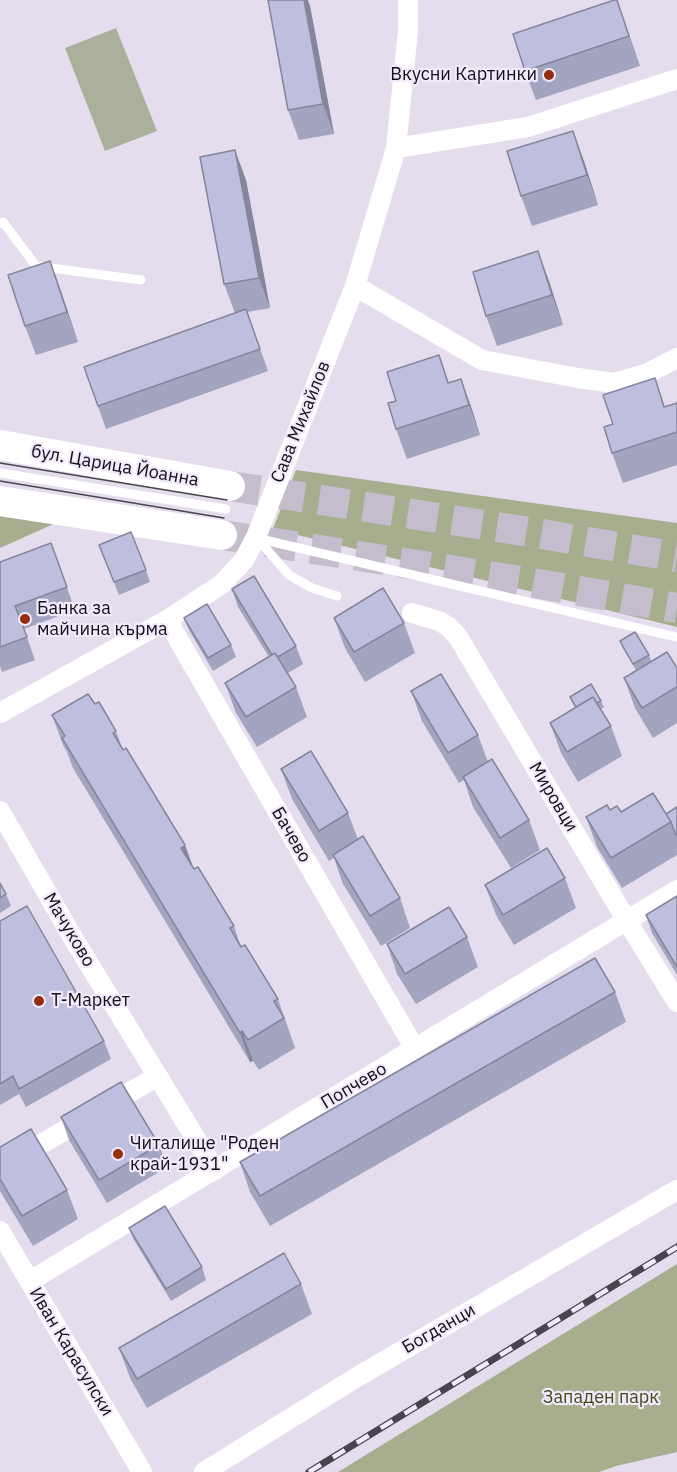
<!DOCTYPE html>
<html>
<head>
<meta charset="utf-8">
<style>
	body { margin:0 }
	canvas { display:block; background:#e5dcee }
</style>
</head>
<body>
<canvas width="677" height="1472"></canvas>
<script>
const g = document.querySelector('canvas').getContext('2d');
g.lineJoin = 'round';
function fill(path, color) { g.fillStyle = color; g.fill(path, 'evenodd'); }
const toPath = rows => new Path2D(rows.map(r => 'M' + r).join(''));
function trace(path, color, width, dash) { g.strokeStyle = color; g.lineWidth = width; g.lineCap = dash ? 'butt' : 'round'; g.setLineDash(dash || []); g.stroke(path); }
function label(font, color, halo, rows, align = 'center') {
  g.font = font + ' "IBM Plex Sans",sans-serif'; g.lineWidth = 4.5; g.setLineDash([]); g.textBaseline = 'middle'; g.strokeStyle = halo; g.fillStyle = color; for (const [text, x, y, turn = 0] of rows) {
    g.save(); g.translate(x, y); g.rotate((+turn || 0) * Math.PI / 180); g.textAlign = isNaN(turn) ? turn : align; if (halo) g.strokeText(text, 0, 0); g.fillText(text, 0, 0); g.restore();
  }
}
fill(toPath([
	[116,28,157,131,105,151,65,48]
]), '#aab09b');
fill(toPath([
	[296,470,677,523,677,627,273,529],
	[0,514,58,522,0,548],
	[677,1264,677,1452,616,1466,599,1472,338,1472]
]), '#a6ae8e');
trace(toPath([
	[230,486,536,533,677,557],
	[222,535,528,582,677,608]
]), '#c5bdcd', 30, [30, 15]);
trace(toPath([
	[0,223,3,222,36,266,141,280],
	[0,473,226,509],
	[256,537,289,575,312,588,337,596],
	[256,538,677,637]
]), '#fff', 9);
trace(toPath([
	[396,148,528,127,677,79],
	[355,286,482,360,578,378,614,383,646,374,677,358],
	[412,613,439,621,449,627,458,637,627,921,677,1002],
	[167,620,415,1049],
	[0,713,167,620,222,584,244,560,256,537,355,286,396,148,408,31,408,0],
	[0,811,73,938,215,1170],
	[0,1168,158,1076],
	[0,1231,142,1472],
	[30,1281,677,890],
	[204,1472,357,1377,677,1190]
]), '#fff', 20);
trace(toPath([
	[0,445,230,486],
	[0,501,222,535]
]), '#fff', 30);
trace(toPath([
	[0,463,227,500],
	[0,481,224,518]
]), '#48444d', 1.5);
const rail = toPath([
	[309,1472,677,1247]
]);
trace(rail, '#48444d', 7);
trace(rail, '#f3e9fc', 4.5, [14]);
fill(toPath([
	[310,6,334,134,299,140,288,110],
	[627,29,640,66,536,100,525,71],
	[584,161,598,205,532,226,521,196],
	[246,180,270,308,247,312,268,371,106,429,84,367,235,313,224,284],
	[50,261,78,342,36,355,25,326],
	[549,281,563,325,497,346,486,316],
	[439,355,449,383,461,379,480,435,407,459,396,429,396,401],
	[655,378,665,407,677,403,677,465,623,483,612,453,613,424],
	[51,543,75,610,24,629,35,660,2,672,0,666,0,562],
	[99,545,146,570,150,582,119,595],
	[232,589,296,646,303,664,288,673,296,687,307,717,257,747,236,713,225,683,269,657,238,607],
	[184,618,231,645,236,657,213,671,189,630],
	[334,618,404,623,415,653,365,682,345,648],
	[620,641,649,655,651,661,636,670,622,647],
	[677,668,677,723,653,738,635,708,624,678],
	[411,691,478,735,488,762,529,820,540,850,511,868,473,807,464,780,459,783,422,721],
	[570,697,601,701,604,707,601,709,611,726,622,756,578,782,561,753,550,723,575,708],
	[95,704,116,731,123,750,192,866,234,926,241,947,278,999,295,1048,259,1070,253,1061,250,1062,73,768,67,752,63,745,52,715],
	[281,769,348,813,358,839,400,898,410,928,381,946,343,884,334,858,329,861,292,799],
	[677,807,677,855,622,888,597,847,586,817,610,810,621,812,666,814],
	[565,878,576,908,514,945,496,915,485,885],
	[0,883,6,894,11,906,0,913],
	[677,896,677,975,652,933,646,915],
	[0,921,104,1041,111,1059,26,1107,19,1094,0,1105],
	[467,937,478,967,416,1004,397,974,387,944],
	[615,992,626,1022,270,1226,250,1192,240,1162],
	[61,1117,159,1145,167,1167,107,1203,69,1140],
	[0,1147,67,1190,78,1219,33,1246,0,1191],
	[129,1228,202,1267,206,1280,171,1301,134,1240],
	[301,1284,312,1314,147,1408,130,1378,119,1348]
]), '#a3a4c0');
fill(toPath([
	[304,0,308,0,310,6,334,134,323,104],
	[617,0,627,29,640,66,629,36],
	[573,131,584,161,598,205,587,175],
	[235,150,246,180,270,308,259,278],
	[538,251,549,281,563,325,552,295],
	[50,261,61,291,78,342,67,312],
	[461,379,472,409,480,435,469,405],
	[185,845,196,875,181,848],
	[242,1031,253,1061,250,1062,240,1033]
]), '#85869c');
const building = toPath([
	[268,0,304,0,323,104,288,110,268,0],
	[614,0,617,0,629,36,525,71,513,34,614,0],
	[573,131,587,175,521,196,507,151,573,131],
	[235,150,259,278,224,284,200,157,235,150],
	[538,251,552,295,486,316,473,272,538,251],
	[50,261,67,312,25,326,8,275,50,261],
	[246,309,260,349,98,406,84,367,246,309],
	[439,355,448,383,461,379,469,405,396,429,388,403,396,401,387,372,439,355],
	[655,378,664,407,677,403,677,432,612,453,604,427,613,424,603,395,655,378],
	[131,532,146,570,114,582,99,545,131,532],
	[51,543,67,587,15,606,27,637,0,647,0,562,51,543],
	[254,576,296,646,278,657,275,653,272,655,232,589,254,576],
	[383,588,404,623,354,652,334,618,383,588],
	[207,604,231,645,208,658,184,618,207,604],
	[635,632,649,655,633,664,620,641,635,632],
	[667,652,677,668,677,687,642,708,624,678,667,652],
	[275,653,296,687,246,717,225,683,275,653],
	[441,674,478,735,448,753,411,691,441,674],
	[591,684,601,701,597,703,593,697,576,707,570,697,591,684],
	[88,694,95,704,99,702,116,731,113,733,123,750,126,748,185,845,181,848,194,869,198,867,234,926,230,928,241,947,245,945,278,999,274,1001,284,1018,248,1040,242,1031,240,1033,62,738,65,736,52,715,88,694],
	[593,697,611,726,567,752,550,723,593,697],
	[311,751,348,813,319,831,281,769,311,751],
	[492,759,529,820,500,838,463,777,492,759],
	[653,793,671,822,611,858,586,817,607,805,610,810,617,806,621,812,653,793],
	[677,807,677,835,676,835,671,822,666,814,677,807],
	[363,836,400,898,370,916,333,855,363,836],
	[547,848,565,878,503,915,485,885,547,848],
	[0,883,6,894,0,898,0,883],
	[677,896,677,967,646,915,677,896],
	[27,906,104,1041,19,1089,13,1076,0,1084,0,921,27,906],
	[449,907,467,937,405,974,387,944,449,907],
	[595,958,615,992,260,1196,240,1162,595,958],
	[121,1082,159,1145,99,1180,61,1117,121,1082],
	[31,1129,67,1190,22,1216,0,1179,0,1147,31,1129],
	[165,1206,202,1267,166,1289,129,1228,165,1206],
	[284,1253,301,1284,137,1379,119,1348,284,1253]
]);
fill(building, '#bebfdf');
trace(building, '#85869c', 1.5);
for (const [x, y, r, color] of [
	[549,75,6,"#952e0d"],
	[25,619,6,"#952e0d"],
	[39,1001,6,"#952e0d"],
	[118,1154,6,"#952e0d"]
]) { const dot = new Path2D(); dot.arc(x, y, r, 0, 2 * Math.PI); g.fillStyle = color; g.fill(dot); trace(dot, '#f3e9fc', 2); }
label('18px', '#110e14', '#f3e9fc', [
	["Вкусни Картинки",537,75,"right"],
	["Банка за",37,609],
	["майчина кърма",37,630],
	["Т-Маркет",51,1001],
	["Читалище \"Роден",130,1144],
	["край-1931\"",130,1165]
], 'left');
label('18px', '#110e14', '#f3e9fc', [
	["Сава Михайлов",301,422,-68],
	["бул. Царица Йоанна",115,466,10],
	["Мировци",553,797,59],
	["Бачево",291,835,60],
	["Мачуково",69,930,59],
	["Попчево",354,1086,-31],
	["Богданци",439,1329,-30],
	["Иван Карасулски",71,1352,59]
]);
label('18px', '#3f4914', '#f3e9fc', [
	["Западен парк",601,1398]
]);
</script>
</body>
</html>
